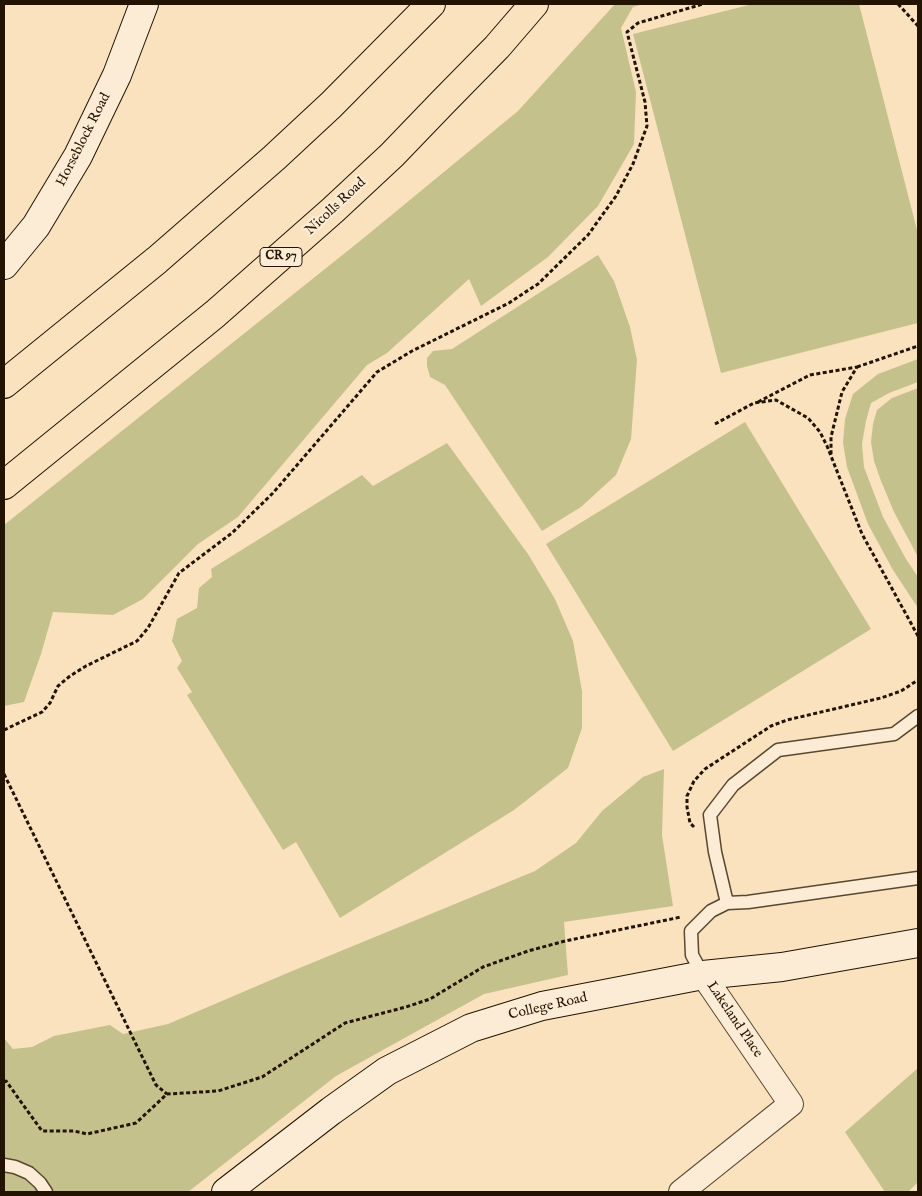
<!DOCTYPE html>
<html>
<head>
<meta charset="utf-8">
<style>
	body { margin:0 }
	#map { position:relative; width:922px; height:1196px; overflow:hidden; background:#fae2bf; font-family:"IM FELL English",serif }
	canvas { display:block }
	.frame { position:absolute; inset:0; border:5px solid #221401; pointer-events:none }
</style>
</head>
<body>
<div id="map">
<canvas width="922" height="1196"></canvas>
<div class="frame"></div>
</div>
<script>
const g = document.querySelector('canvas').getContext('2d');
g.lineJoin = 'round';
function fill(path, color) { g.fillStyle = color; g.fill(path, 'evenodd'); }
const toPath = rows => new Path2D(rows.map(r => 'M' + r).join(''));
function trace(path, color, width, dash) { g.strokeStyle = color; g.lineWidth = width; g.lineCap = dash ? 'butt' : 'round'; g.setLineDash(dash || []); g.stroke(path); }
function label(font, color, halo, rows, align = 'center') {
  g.font = font + ' "IM FELL English",serif'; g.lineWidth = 4.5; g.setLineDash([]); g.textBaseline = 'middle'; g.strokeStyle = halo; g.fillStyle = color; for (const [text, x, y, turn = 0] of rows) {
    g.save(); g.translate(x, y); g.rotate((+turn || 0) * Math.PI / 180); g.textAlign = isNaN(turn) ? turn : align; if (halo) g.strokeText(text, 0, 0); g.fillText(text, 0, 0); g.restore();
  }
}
fill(toPath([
	[615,4,643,4,633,7,621,28,636,92,634,144,598,206,548,257,481,306,469,279,387,353,367,365,238,517,198,544,143,599,113,615,53,612,41,654,24,702,4,706,4,525,360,241,518,111],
	[753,4,859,4,918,234,918,323,721,373,633,34],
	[598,255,614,281,630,327,637,360,631,439,616,475,581,507,542,531,445,385,430,377,427,366,427,358,433,351,452,349],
	[918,359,918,382,889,393,871,403,866,421,862,444,864,467,883,517,906,559,918,577,918,608,893,570,868,524,847,467,843,443,845,419,853,394,878,374],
	[918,388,918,557,894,512,881,481,874,461,871,442,873,424,877,410,892,398],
	[745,422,871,629,673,751,546,544],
	[447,443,528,554,555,599,573,641,582,691,582,728,568,768,514,810,340,918,296,842,283,850,187,695,192,692,177,668,182,661,172,641,177,619,197,608,199,588,212,577,211,569,362,475,373,486],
	[664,769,662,835,673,906,564,922,568,975,484,994,336,1076,188,1192,4,1192,4,1038,13,1049,32,1047,54,1036,110,1025,123,1034,168,1024,285,974,535,871,576,843,602,811,643,777],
	[918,1068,918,1182,908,1192,885,1192,845,1132]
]), '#c5c18d');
const lane = toPath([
	[727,903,715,852,710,815,733,785,778,750,894,734,918,716],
	[703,975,692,955,691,931,711,911,727,903,748,902,918,878],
	[4,1165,15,1167,29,1173,40,1183,46,1192]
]);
const street = toPath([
	[681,1192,791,1104,703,975]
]);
const secondary = toPath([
	[4,265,36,226,78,156,117,75,144,4],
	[226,1192,331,1111,387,1071,471,1028,542,1006,703,975,782,967,918,943]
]);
const highway = toPath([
	[4,384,157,260,274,158,331,105,431,4],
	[4,485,215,314,333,210,392,155,443,102,497,47,534,4]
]);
trace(lane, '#584830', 15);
trace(street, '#584830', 26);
trace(secondary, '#221401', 30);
trace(highway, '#221401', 30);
trace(toPath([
	[898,4,918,26],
	[857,367,918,346],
	[758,402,810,375,857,367,842,392,831,437,831,455],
	[715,424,754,403,776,400,808,418,820,432,827,446,862,534,918,636],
	[4,730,42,712,50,703,58,686,70,676,86,666,137,641,148,628,179,573,232,533,273,493,377,372,412,351,509,303,524,293,538,284,588,235,616,196,633,164,647,126,645,102,627,32,638,23,703,4],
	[4,774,156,1085,167,1094],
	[694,827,690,823,687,807,687,796,694,781,705,769,771,726,787,720,881,698,901,691,918,680],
	[4,1082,6,1081,42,1131,74,1131,87,1134,136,1123,167,1094,218,1091,262,1077,345,1023,406,1007,430,999,483,967,528,951,565,941,681,917]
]), '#221401', 3, [4, 2.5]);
trace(lane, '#fcecd5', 12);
trace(street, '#fcecd5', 24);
trace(secondary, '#fcecd5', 28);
trace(highway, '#fae2bf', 28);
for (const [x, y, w] of [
	[281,257,42]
]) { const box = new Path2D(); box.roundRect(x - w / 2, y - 9.5, w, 19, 4); g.fillStyle = '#fcecd5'; g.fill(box); trace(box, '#221401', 1); }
label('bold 12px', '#221401', null, [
	["CR 97",281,257]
]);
label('14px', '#221401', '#fcecd5', [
	["Horseblock Road",84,140,-63],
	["Nicolls Road",336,207,-43],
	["College Road",548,1007,-13],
	["Lakeland Place",734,1020,56]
]);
</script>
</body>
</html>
